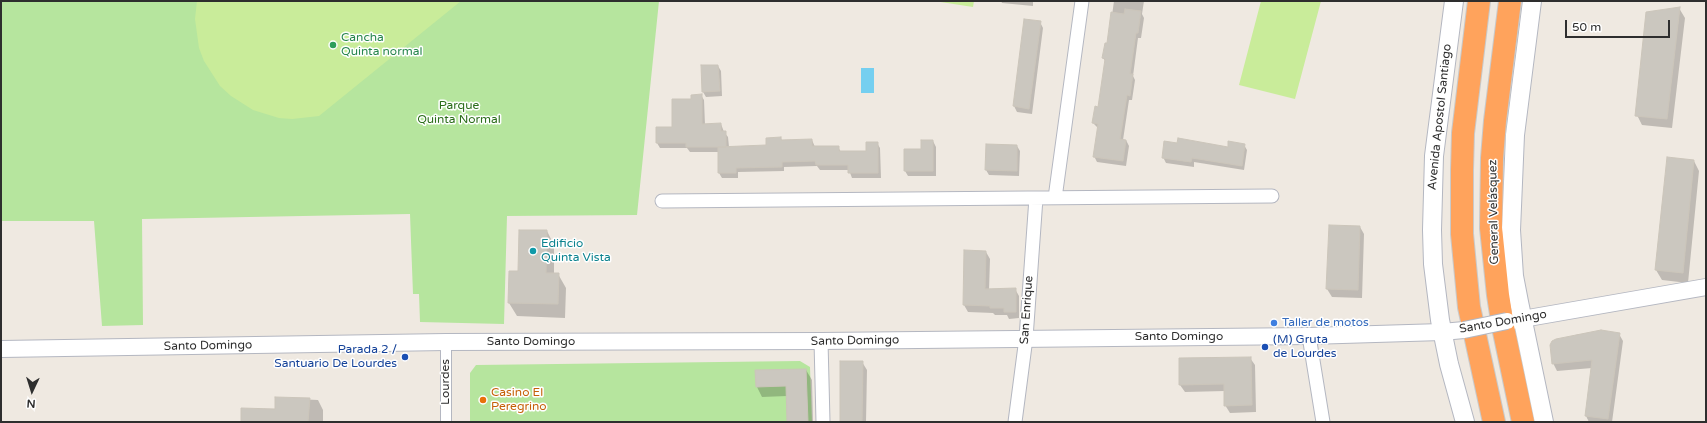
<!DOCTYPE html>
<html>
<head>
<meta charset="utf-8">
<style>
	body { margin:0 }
	#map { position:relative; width:1707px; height:423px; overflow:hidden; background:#efe9e1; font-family:"Varela Round",sans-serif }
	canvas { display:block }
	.frame { position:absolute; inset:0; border:2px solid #2e2e2e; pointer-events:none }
	.north { position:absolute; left:12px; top:371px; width:40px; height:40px; -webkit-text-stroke:3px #fff; paint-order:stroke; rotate:184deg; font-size:11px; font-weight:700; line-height:16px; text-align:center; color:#2e2e2e }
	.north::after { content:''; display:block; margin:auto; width:14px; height:18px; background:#2e2e2e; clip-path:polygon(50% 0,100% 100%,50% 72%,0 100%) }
	.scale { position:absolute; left:1565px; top:20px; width:105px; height:18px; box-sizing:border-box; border:2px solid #2e2e2e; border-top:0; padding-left:5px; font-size:12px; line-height:14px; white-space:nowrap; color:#2e2e2e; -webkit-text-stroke:3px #fff; paint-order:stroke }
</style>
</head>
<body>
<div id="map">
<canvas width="1707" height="423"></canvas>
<div class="frame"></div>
<div class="north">N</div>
<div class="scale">50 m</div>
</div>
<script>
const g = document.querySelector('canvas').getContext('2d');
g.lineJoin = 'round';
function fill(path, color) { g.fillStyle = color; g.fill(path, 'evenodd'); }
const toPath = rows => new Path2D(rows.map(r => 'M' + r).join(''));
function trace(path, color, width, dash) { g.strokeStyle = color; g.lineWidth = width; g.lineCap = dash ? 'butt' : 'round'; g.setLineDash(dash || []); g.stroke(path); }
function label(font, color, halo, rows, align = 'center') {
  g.font = font + ' "Varela Round",sans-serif'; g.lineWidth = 3; g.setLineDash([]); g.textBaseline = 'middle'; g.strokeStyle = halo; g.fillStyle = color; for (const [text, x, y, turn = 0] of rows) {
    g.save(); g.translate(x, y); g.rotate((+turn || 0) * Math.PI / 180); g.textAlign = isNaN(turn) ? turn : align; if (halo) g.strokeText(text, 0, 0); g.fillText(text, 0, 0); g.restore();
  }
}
fill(toPath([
	[1,1,659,1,637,215,507,216,504,324,420,322,419,294,413,294,410,214,142,219,143,325,102,326,94,221,1,221],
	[800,361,810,367,812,422,470,422,470,373,476,365]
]), '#b6e59e');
fill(toPath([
	[197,1,461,1,319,116,292,119,279,118,253,110,231,96,220,86,204,61,199,48,195,19],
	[934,1,974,1,973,7],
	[1261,1,1321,1,1295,99,1239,85]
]), '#c9ec9a');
fill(toPath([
	[861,68,874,68,874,93,861,93]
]), '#75cff0');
fill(toPath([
	[1001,1,1033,1,1033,6,1002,3],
	[1114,1,1144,1,1142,14,1144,18,1141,38,1138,38,1133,76,1135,80,1132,100,1129,100,1123,140,1126,140,1129,146,1126,166,1097,162,1094,156,1098,128,1093,123,1099,108,1106,62,1103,58,1108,44],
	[1679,8,1685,18,1672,128,1642,125,1637,115],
	[1025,21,1040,22,1043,28,1032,114,1017,112,1014,106],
	[718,66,721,71,722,96,706,97,703,92],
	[701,95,704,100,705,125,721,124,724,132,728,137,729,147,767,146,781,138,782,141,812,140,815,147,838,147,841,152,867,152,877,143,880,148,881,178,852,178,849,170,820,170,817,166,784,167,784,171,738,172,738,178,722,178,719,173,719,152,690,152,687,148,660,148,657,143,673,128,692,100],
	[933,141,936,147,936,176,908,176,905,171,905,150,922,150],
	[1244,145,1247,150,1244,170,1194,162,1194,167,1166,163,1163,157],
	[1017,146,1020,151,1019,176,989,175,986,170],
	[1694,161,1699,171,1688,283,1662,280,1656,270],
	[1360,227,1364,234,1362,298,1332,297,1327,289],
	[547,231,554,245,554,274,558,274,566,288,565,318,517,316,509,303,519,272],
	[986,252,990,259,989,290,1015,289,1019,296,1019,318,1009,319,1007,315,995,315,993,313,968,312,964,305],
	[1601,331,1619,334,1623,341,1612,422,1589,422,1586,416,1592,368,1557,371,1553,363,1576,337,1575,335],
	[1250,358,1255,365,1256,412,1230,413,1225,405,1225,391,1185,392,1180,385],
	[862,362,867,370,866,422,841,422],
	[806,370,812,380,813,422,788,422,787,396,762,397,757,387],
	[276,398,318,400,323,410,323,422,242,422,276,410]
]), '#0003');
const building = toPath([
	[1680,7,1667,119,1635,116,1646,12,1680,7],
	[1125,9,1141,11,1138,33,1136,33,1130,74,1133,74,1130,96,1127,95,1120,139,1126,140,1123,161,1093,157,1098,124,1092,123,1095,106,1098,107,1105,59,1102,58,1105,43,1107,43,1111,12,1124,14,1125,9],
	[1024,19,1041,21,1029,109,1013,106,1024,19],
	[701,65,718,65,720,91,702,92,701,65],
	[702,94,702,124,721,123,721,131,726,131,726,147,686,147,686,143,656,143,656,127,672,127,672,99,691,99,691,95,702,94],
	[781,137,781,140,812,139,812,146,839,146,839,151,866,151,866,142,878,142,878,173,848,173,848,165,816,165,815,161,782,162,782,167,736,168,736,173,718,173,718,147,766,145,766,138,781,137],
	[1178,138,1228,147,1228,141,1245,144,1242,166,1192,158,1191,162,1162,158,1164,141,1177,143,1178,138],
	[921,140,933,140,933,171,904,171,904,149,921,149,921,140],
	[986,144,1017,145,1017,171,985,170,986,144],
	[1667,157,1694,160,1683,273,1655,270,1667,157],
	[1329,225,1360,226,1358,290,1326,289,1329,225],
	[519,230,547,230,546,273,559,273,558,304,508,303,509,271,518,271,519,230],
	[964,250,986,251,985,289,1016,288,1016,312,1004,312,1004,308,990,308,990,306,963,305,964,250],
	[1601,330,1620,333,1608,419,1585,416,1592,360,1552,364,1550,345,1552,341,1556,339,1601,330],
	[1251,357,1252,405,1224,406,1224,384,1179,385,1179,358,1251,357],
	[840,361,863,361,862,422,840,422,840,361],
	[806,369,808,422,787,422,786,386,756,387,755,370,806,369],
	[275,397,310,398,308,422,241,422,241,408,275,409,275,397]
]);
fill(building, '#cbc7bf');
trace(building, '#cbc5ba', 1);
const pedestrian = toPath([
	[446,342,446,422]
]);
const minor = toPath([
	[1055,198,1082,1],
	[662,201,1272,196],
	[1309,336,1323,422],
	[821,341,823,422],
	[1015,422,1026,338,1036,198]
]);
const tertiary = toPath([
	[1511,321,1706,287],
	[1,349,446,342,821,341,1309,336,1442,332,1464,330]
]);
const secondary = toPath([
	[1454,1,1434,156,1432,230,1433,264,1440,320,1449,364,1465,422],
	[1532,1,1515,135,1511,230,1514,276,1519,302,1544,422]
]);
const motorway = toPath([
	[1479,1,1463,133,1462,170,1462,234,1469,307,1494,422],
	[1510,1,1495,121,1492,158,1491,228,1498,295,1503,327,1523,422]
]);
trace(pedestrian, '#b4b7c1', 12);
trace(minor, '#b4b7c1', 15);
trace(tertiary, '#b4b7c1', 18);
trace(secondary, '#b4b7c1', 20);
trace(motorway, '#c9c9c9', 24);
trace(pedestrian, '#fff', 10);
trace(minor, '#fff', 13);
trace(tertiary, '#fff', 16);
trace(secondary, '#fff', 18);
trace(motorway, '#ffa35c', 22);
const tertiaryBridge = toPath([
	[1464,330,1507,321]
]);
trace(tertiaryBridge, '#b4b7c1', 18, []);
trace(tertiaryBridge, '#fff', 16);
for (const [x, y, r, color] of [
	[333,45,4,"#2e9e5b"],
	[533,251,4,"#0f9aa8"],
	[1274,323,4,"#3f7fe0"],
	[1265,347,4,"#1a4fb4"],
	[405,357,4,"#1a4fb4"],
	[483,400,4,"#e8710a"]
]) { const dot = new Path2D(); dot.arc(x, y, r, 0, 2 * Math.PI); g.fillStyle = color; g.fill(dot); trace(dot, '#fff', 1.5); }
label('12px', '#27864d', '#fff', [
	["Cancha",341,38],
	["Quinta normal",341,52]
], 'left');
label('12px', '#2c6e1b', '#fff', [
	["Parque",459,106],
	["Quinta Normal",459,120]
]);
label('12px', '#2e2e2e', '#fff', [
	["Avenida Apostol Santiago",1440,117,-84],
	["General Velásquez",1494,212,-91],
	["San Enrique",1027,310,-86],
	["Santo Domingo",1503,322,-10],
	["Santo Domingo",1179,337],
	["Santo Domingo",855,341,-1],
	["Santo Domingo",531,342],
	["Santo Domingo",208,346,-1],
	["Lourdes",446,382,-90]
]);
label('12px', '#0d838f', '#fff', [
	["Edificio",541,244],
	["Quinta Vista",541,258]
], 'left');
label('12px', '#366cbe', '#fff', [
	["Taller de motos",1282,323]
], 'left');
label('12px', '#164399', '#fff', [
	["(M) Gruta",1273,340],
	["de Lourdes",1273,354],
	["Parada 2 /",397,350,"right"],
	["Santuario De Lourdes",397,364,"right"]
], 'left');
label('12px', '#c56008', '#fff', [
	["Casino El",491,393],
	["Peregrino",491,407]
], 'left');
</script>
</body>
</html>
